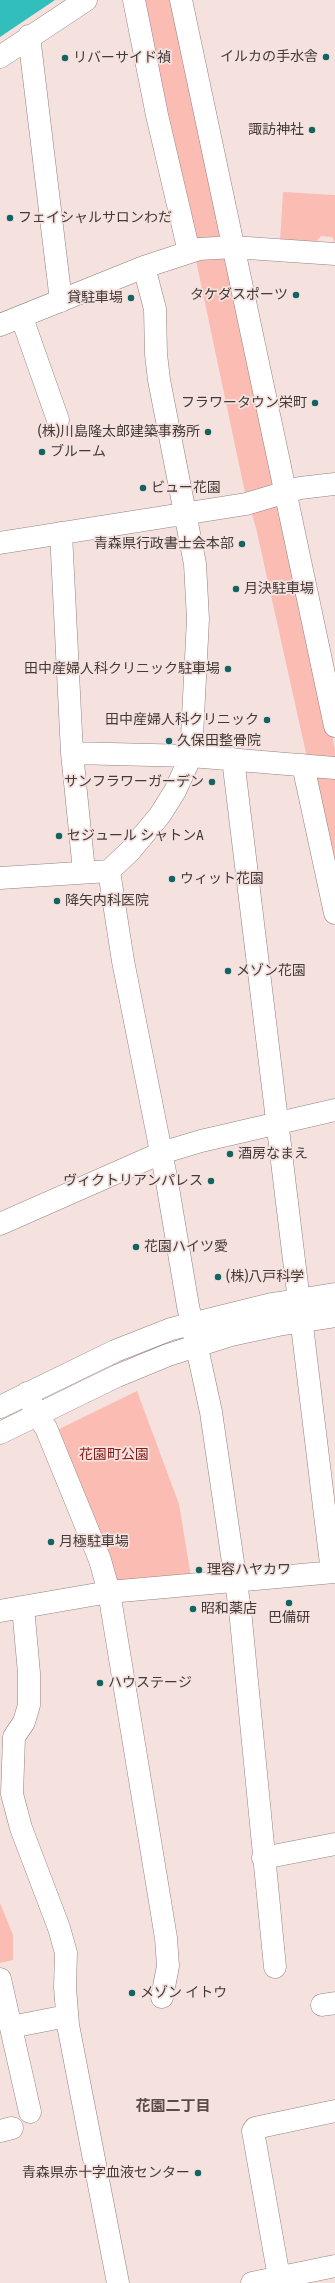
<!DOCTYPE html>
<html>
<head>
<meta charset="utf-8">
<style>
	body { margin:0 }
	canvas { display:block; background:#f5e2df }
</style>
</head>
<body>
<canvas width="335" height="2283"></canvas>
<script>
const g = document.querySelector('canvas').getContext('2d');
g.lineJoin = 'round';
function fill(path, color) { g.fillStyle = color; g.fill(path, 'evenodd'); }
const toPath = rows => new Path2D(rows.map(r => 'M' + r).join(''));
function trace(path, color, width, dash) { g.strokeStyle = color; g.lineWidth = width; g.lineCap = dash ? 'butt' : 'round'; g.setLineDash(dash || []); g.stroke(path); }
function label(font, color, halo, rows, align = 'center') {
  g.font = font + ' "Fira Sans Condensed","Noto Sans JP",sans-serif'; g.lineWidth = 3.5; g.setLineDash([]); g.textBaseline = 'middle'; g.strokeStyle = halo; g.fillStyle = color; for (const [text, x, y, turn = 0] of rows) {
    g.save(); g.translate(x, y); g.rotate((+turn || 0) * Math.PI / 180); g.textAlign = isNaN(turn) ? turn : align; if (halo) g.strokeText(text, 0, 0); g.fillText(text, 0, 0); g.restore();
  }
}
fill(toPath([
	[141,0,177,0,287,492,335,750,335,884,256,528,244,488],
	[283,192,335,195,335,243,332,237,321,236,315,243,280,241],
	[137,1391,179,1504,191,1577,117,1582,57,1430],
	[0,1903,13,1935,13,1960,0,1963]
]), '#fbbdb3');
fill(toPath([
	[0,0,55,0,0,37]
]), '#32bebb');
const minor = toPath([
	[134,0,157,115,189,252],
	[181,0,335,726],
	[29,36,61,301],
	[0,57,86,0],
	[22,318,58,420],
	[0,325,144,267,199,249,233,247,335,254],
	[61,533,72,753,84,871],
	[0,543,246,504,300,488,335,484],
	[72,753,191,756,335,768],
	[233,759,332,1572],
	[303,765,335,913],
	[109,871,123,961,167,1182,188,1306,211,1412,240,1610,275,1967],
	[0,878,109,871,130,851,160,815,175,791,191,756,198,619,195,564,159,380,156,354,155,309,144,267],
	[0,1224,161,1153,201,1141,335,1110],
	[27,1393,37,1415,46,1428,100,1560,109,1592,166,1938,168,1966,162,1997],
	[0,1407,115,1351,171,1329,272,1304,335,1294],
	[0,1433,117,1376,168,1355,231,1335,278,1325,335,1316],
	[23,1607,29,1673,29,1705,24,1722,14,1737,12,1794,21,1828,59,1928,66,1953,65,1987,68,2025,118,2283],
	[0,1611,109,1592,335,1572],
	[263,1858,335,1844],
	[0,1979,30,2112],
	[322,2005,335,2003],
	[11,2027,67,2016],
	[0,2131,12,2128],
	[252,2283,335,2266],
	[280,2283,253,2131,255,2128,335,2111]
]);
trace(minor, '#938280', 23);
trace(minor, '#fff', 22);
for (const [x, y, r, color] of [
	[326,57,4,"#136361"],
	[65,58,4,"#136361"],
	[312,130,4,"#136361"],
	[10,218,4,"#136361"],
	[296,295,4,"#136361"],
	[131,298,4,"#136361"],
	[315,403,4,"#136361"],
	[208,432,4,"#136361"],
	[42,452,4,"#136361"],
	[143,488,4,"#136361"],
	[242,544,4,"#136361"],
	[236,589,4,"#136361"],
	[228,669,4,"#136361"],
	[267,720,4,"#136361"],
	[169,741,4,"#136361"],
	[212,782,4,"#136361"],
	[59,836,4,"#136361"],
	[172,879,4,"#136361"],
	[57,901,4,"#136361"],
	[228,971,4,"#136361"],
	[230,1154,4,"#136361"],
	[211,1181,4,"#136361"],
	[136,1247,4,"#136361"],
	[218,1277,4,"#136361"],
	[51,1542,4,"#136361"],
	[199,1570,4,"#136361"],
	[289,1603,4,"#136361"],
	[193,1609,4,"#136361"],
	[100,1683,4,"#136361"],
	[132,1993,4,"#136361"],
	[198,2173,4,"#136361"]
]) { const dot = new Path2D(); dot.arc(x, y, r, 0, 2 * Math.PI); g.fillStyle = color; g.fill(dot); trace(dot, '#f5e2df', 1.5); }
label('14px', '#413a39', '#f5e2df', [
	["イルカの手水舎",318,57,"right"],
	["リバーサイド禎",73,58],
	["諏訪神社",304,130,"right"],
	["フェイシャルサロンわだ",18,218],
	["タケダスポーツ",288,295,"right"],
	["貸駐車場",123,298,"right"],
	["フラワータウン栄町",307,403,"right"],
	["(株)川島隆太郎建築事務所",200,432,"right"],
	["ブルーム",50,452],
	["ビュー花園",151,488],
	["青森県行政書士会本部",234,544,"right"],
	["月決駐車場",244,589],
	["田中産婦人科クリニック駐車場",220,669,"right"],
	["田中産婦人科クリニック",259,720,"right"],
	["久保田整骨院",177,741],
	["サンフラワーガーデン",204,782,"right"],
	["セジュール シャトンA",67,836],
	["ウィット花園",180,879],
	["降矢内科医院",65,901],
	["メゾン花園",236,971],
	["酒房なまえ",238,1154],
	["ヴィクトリアンパレス",203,1181,"right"],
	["花園ハイツ愛",144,1247],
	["(株)八戸科学",226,1277],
	["月極駐車場",59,1542],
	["理容ハヤカワ",207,1570],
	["昭和薬店",201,1609],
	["巴備研",289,1618,"center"],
	["ハウステージ",108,1683],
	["メゾン イトウ",140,1993],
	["青森県赤十字血液センター",190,2173,"right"]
], 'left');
label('14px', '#861b14', '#f5e2df', [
	["花園町公園",114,1455]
]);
label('bold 15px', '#5a4b49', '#f5e2df', [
	["花園二丁目",173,2107]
]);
</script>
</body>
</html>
